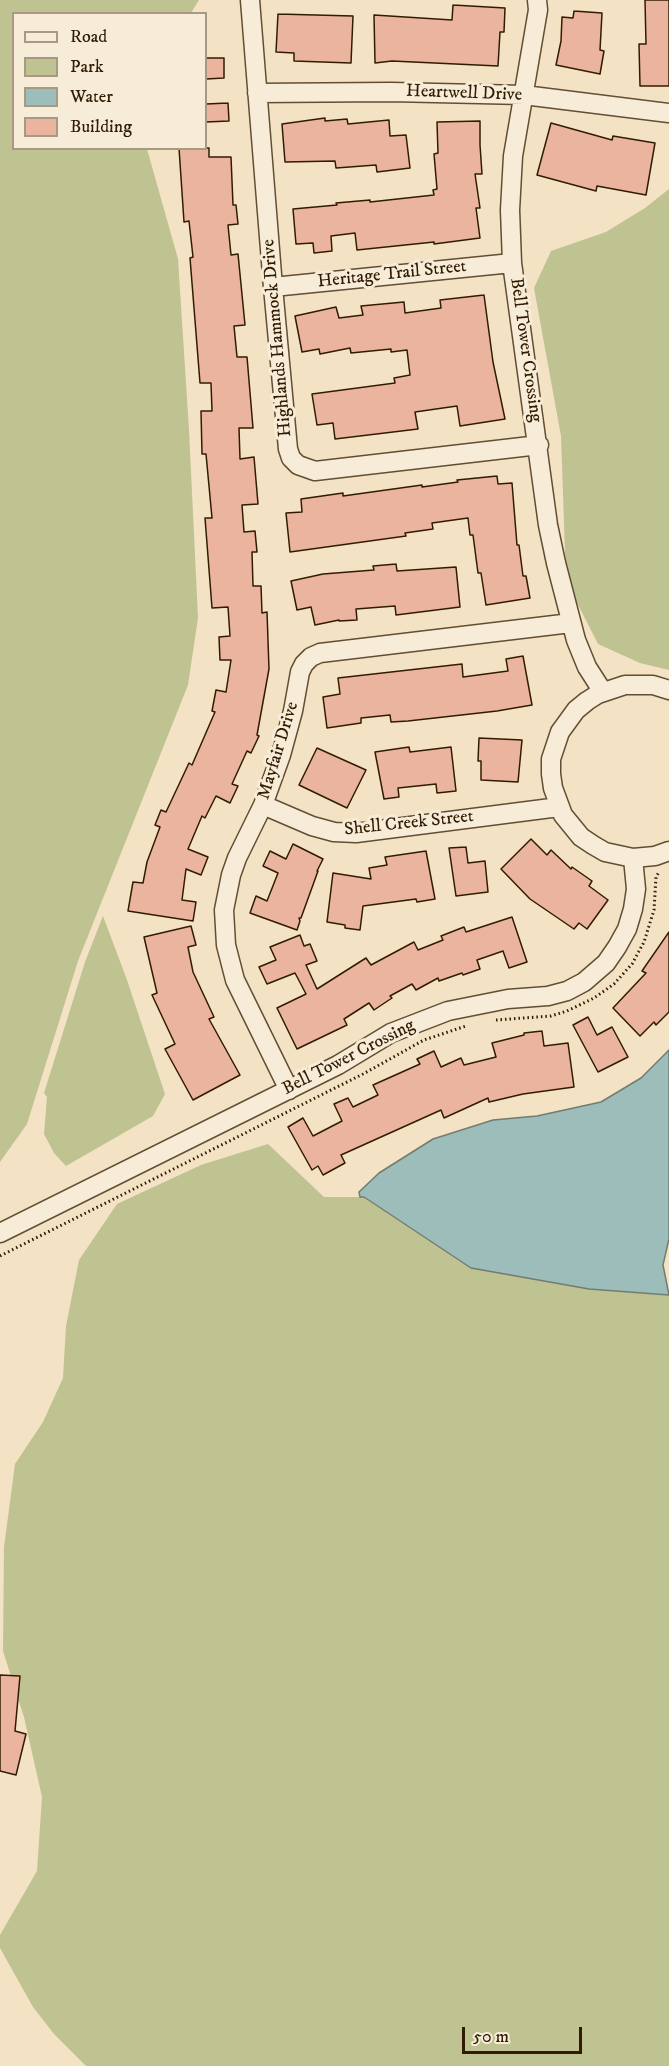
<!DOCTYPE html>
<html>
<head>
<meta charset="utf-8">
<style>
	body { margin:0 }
	#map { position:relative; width:669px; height:2066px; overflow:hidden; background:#f3e2c3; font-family:"IM FELL DW Pica",serif }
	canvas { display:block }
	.legend { position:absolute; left:12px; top:12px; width:195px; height:138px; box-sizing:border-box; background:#f7ecd8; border:2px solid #a89983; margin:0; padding:8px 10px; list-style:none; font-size:18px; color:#311c03 }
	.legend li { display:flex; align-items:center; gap:12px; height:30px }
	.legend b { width:30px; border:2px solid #a89983 }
	.scale { position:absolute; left:462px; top:2027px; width:120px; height:27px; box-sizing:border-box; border:3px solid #311c03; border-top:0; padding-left:8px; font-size:18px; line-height:21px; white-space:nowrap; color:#311c03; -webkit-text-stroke:4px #f7ecd8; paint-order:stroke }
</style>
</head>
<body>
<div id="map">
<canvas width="669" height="2066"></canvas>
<ul class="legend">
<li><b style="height:8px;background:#f7ecd8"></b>Road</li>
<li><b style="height:16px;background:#bfc291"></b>Park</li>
<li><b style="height:16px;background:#9cbdb9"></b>Water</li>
<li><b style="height:16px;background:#ebb49e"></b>Building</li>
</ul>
<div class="scale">50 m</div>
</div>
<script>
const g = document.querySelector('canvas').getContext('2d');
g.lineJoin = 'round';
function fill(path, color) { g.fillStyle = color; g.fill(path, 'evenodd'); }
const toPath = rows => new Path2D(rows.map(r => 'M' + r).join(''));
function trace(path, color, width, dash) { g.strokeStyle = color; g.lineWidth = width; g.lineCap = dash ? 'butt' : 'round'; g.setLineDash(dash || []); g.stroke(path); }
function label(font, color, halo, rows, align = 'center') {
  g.font = font + ' "IM FELL DW Pica",serif'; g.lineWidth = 6; g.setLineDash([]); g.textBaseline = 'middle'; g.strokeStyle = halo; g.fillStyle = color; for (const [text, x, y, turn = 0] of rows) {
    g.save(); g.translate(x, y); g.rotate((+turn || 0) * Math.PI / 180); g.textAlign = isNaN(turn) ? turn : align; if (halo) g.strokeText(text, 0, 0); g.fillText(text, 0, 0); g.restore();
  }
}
fill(toPath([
	[0,0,199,0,191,13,14,14,14,148,147,149,178,259,189,430,198,618,188,685,78,961,27,1124,0,1162],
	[669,189,669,670,640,663,598,644,566,581,561,436,534,288,551,251,606,232,645,208],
	[103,916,127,980,165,1094,153,1116,66,1166,54,1153,44,1134,47,1097,44,1093,85,962],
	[268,1144,324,1197,363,1197,471,1268,589,1289,669,1295,669,2066,86,2066,54,2034,33,2007,0,1948,0,1935,37,1871,42,1797,24,1717,3,1651,4,1547,15,1464,43,1422,63,1378,66,1326,79,1260,117,1204,201,1165]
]), '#bfc291');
const water = toPath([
	[669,1050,669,1239,663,1265,669,1295,589,1289,471,1268,364,1197,360,1197,359,1192,379,1173,433,1139,493,1120,537,1116,601,1102,641,1078,669,1050]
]);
fill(water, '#9cbdb9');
trace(water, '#717d70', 1.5);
const building = toPath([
	[645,0,669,0,669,86,640,86,639,44,646,44,645,0],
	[453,5,505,8,504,32,500,32,498,66,392,61,375,63,374,15,452,20,453,5],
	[574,11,602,13,600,50,604,51,600,74,556,65,561,41,562,17,573,18,574,11],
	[278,14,353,16,351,63,294,61,294,53,276,52,278,14],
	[206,58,224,58,224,78,206,79,206,58],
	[228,103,229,121,206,122,206,104,228,103],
	[325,118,325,121,347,119,348,124,389,120,390,136,406,135,410,168,377,172,376,165,336,168,335,161,285,162,282,124,325,118],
	[480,121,480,145,482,174,475,174,480,208,476,208,480,238,434,244,434,242,357,250,355,233,331,236,332,251,314,253,313,243,296,244,293,209,337,205,336,203,370,200,370,202,434,195,433,190,437,189,434,154,438,153,437,122,480,121],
	[551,123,612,140,613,136,655,143,646,195,597,186,596,191,537,175,551,123],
	[179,148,209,148,209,157,231,157,233,205,236,205,238,224,228,225,231,255,238,254,245,325,234,326,237,357,247,357,253,428,239,428,240,459,254,457,258,504,242,505,244,532,255,531,257,552,252,552,253,586,261,586,262,613,267,612,269,669,257,735,259,736,251,753,247,751,232,784,238,786,230,803,216,796,205,818,202,816,188,849,208,857,201,875,186,869,182,900,196,902,193,921,128,911,133,882,143,883,147,862,160,827,155,825,161,810,166,812,189,763,192,765,215,712,212,711,216,690,226,692,231,660,220,660,219,637,230,636,228,607,212,608,205,518,212,518,206,454,202,454,201,411,212,411,211,383,200,383,190,258,193,257,189,221,184,222,179,148],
	[484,295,493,362,505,419,460,426,457,406,415,412,418,429,335,439,333,423,317,425,312,394,395,383,394,378,410,375,407,350,391,352,391,349,351,353,350,348,320,354,319,349,302,352,295,316,336,307,339,318,363,315,361,306,404,302,405,313,441,308,440,300,484,295],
	[497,476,498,484,512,483,517,545,519,545,523,576,526,576,530,598,486,605,481,573,478,573,473,535,470,535,468,518,432,523,433,529,405,533,406,536,290,552,286,513,302,512,301,499,343,493,343,496,422,485,422,487,458,482,457,480,497,476],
	[396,564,397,571,456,567,460,607,396,615,395,606,356,609,357,620,339,621,339,620,315,625,311,607,297,610,291,581,323,574,374,570,373,566,396,564],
	[523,656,532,705,497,711,408,721,391,722,390,715,361,718,361,723,327,728,323,697,340,694,338,678,462,664,463,677,508,671,506,659,523,656],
	[479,738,522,740,518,782,481,780,481,761,478,761,479,738],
	[409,747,410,752,451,747,456,791,437,793,436,784,398,788,399,797,384,799,375,752,409,747],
	[317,748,366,770,347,808,299,785,317,748],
	[531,839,547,855,551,850,571,869,572,867,592,881,589,886,608,900,587,929,579,923,574,929,530,899,501,869,531,839],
	[293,844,323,859,317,871,318,871,301,918,299,918,300,921,297,930,250,913,256,896,267,901,278,873,263,866,270,851,286,859,293,844],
	[466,847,468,863,485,861,488,892,456,896,449,848,466,847],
	[426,851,435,899,417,902,416,899,363,906,360,930,345,928,345,925,327,922,333,873,371,879,369,868,387,865,385,857,426,851],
	[512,917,527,962,509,968,503,951,477,960,480,969,463,975,462,973,439,981,438,978,416,990,412,984,390,996,392,998,374,1010,369,1003,344,1019,347,1025,297,1049,277,1008,306,994,295,973,267,984,259,967,276,960,270,947,300,935,304,946,310,944,317,961,306,965,317,989,366,958,371,965,414,942,418,950,443,940,441,936,464,927,466,932,512,917],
	[191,926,196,945,188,947,193,972,214,1017,209,1019,240,1075,193,1100,165,1049,175,1044,152,995,157,993,144,937,191,926],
	[669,932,669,1012,656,1025,654,1022,640,1036,613,1008,646,973,642,971,669,932],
	[588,1017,597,1035,612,1027,628,1057,598,1072,573,1025,588,1017],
	[542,1031,544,1046,568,1043,574,1087,523,1094,489,1102,488,1098,444,1118,441,1110,341,1155,345,1163,323,1175,318,1166,312,1170,288,1127,303,1118,313,1136,342,1121,334,1104,348,1098,353,1107,378,1095,373,1085,420,1064,417,1059,434,1051,441,1067,461,1058,464,1065,496,1057,492,1043,524,1035,524,1033,542,1031],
	[0,1675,20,1676,15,1731,26,1734,16,1775,0,1771,0,1675]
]);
fill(building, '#ebb49e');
trace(building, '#311c03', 1.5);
const minor = toPath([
	[250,0,273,287,288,449,291,458,298,465,315,471,539,445],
	[537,0,538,10,513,156,510,210,512,263,548,525,556,563,576,640,587,667,603,692],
	[257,93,391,92,524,95,669,113],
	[273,287,512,263],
	[669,690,653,685,625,685,598,694,587,701,576,710,560,732,551,759,551,774,553,788,563,815,581,837,593,845,605,852,633,858,655,856,669,851],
	[263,805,312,826,334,832,356,833,559,807],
	[289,1090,235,980,226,945,224,910,231,875,237,858,263,805,281,755,293,711,300,672,304,664,311,657,320,653,571,623],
	[0,1233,338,1065,391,1033,448,1011,508,999,548,996,567,991,584,982,606,963,617,947,627,929,633,909,636,889,633,858]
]);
trace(minor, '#624e33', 21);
trace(toPath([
	[496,1020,551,1016,567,1011,594,998,614,984,632,964,644,942,654,910,656,877,659,872],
	[0,1256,363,1074,424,1040,466,1026]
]), '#311c03', 3, [1.5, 3]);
trace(minor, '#f7ecd8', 18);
label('18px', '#311c03', '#f7ecd8', [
	["Heartwell Drive",464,94,2],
	["Heritage Trail Street",392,275,-6],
	["Highlands Hammock Drive",278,338,-95],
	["Bell Tower Crossing",525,350,82],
	["Mayfair Drive",279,751,-73],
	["Shell Creek Street",409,824,-6],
	["Bell Tower Crossing",349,1058,-27]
]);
</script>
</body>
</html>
